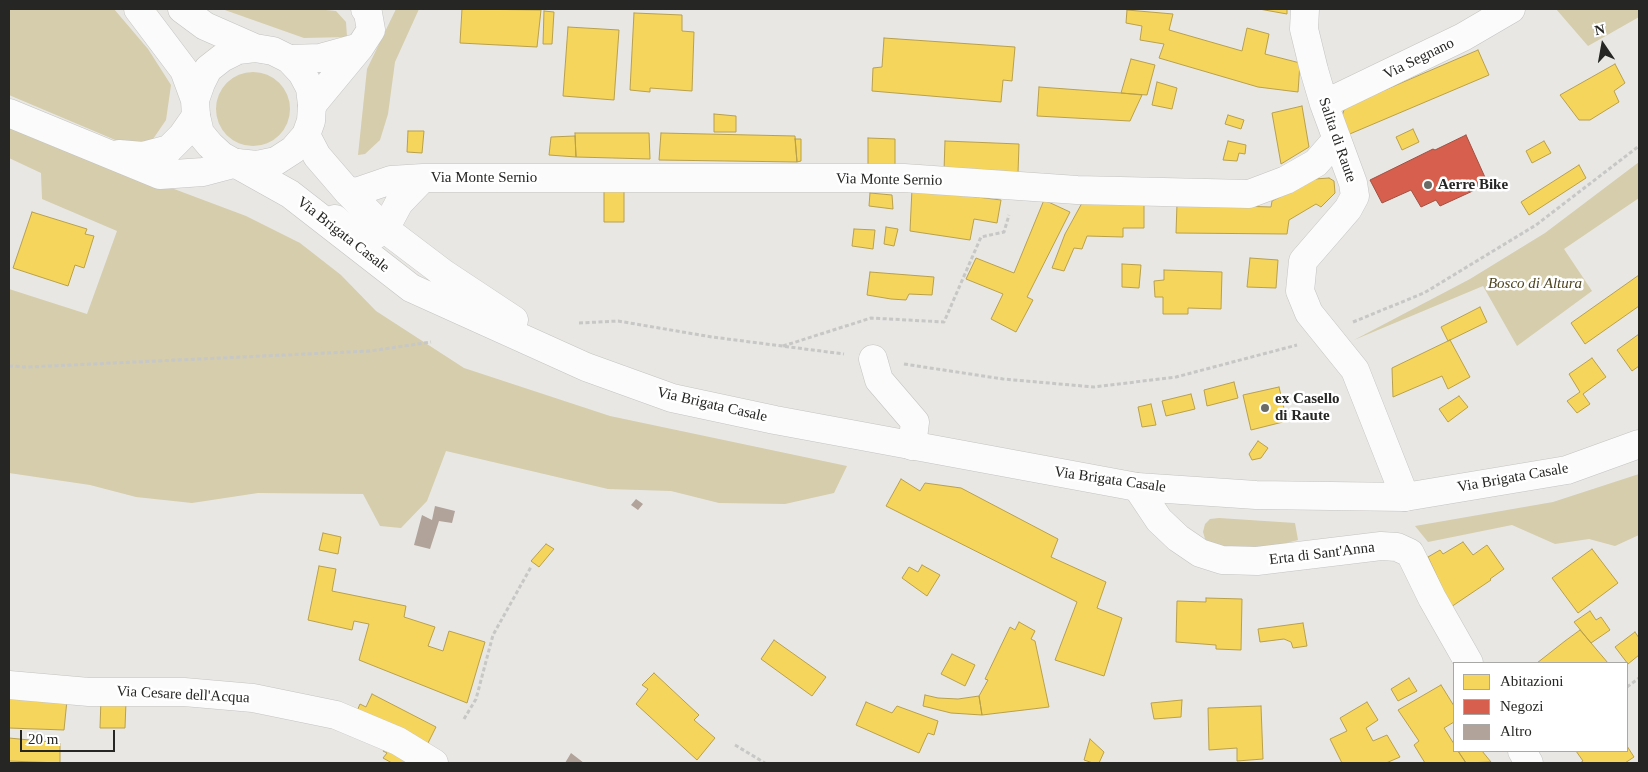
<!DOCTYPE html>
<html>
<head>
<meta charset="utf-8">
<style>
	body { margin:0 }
	#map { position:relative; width:1648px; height:772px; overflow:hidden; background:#e8e7e4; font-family:Georgia,serif }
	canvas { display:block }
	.frame { position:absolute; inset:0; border:10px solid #262624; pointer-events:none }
	.legend { position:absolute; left:1453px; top:662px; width:175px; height:90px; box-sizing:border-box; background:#fff; border:1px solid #a8a8a7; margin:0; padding:6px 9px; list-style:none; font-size:15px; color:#262624 }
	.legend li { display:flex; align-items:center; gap:10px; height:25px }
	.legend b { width:25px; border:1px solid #a8a8a7 }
	.north { position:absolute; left:1578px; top:20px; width:50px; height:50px; -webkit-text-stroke:4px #fff; paint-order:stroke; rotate:348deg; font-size:14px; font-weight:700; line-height:20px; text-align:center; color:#262624 }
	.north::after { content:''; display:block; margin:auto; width:18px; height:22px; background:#262624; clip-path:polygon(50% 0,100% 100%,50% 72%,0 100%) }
	.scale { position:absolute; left:20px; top:730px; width:95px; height:22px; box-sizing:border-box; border:2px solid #262624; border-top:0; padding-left:6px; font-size:15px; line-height:18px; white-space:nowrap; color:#262624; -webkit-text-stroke:4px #fff; paint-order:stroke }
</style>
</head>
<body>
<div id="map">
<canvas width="1648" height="772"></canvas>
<div class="frame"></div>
<ul class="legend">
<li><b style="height:14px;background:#f6d55c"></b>Abitazioni</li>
<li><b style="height:14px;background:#d6604d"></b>Negozi</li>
<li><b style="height:14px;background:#b1a399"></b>Altro</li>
</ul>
<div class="north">N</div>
<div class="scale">20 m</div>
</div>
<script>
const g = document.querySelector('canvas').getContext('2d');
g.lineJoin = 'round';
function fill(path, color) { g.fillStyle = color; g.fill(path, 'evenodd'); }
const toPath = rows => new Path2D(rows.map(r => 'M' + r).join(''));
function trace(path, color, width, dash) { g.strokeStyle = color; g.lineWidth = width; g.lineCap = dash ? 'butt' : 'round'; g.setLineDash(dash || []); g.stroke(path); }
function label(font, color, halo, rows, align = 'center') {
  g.font = font + ' Georgia,serif'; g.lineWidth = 5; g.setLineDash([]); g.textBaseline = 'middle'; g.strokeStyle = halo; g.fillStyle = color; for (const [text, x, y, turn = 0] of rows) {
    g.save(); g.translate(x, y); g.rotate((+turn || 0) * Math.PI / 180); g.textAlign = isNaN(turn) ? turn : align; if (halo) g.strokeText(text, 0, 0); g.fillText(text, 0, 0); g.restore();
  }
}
fill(toPath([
	[9,9,114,9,148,49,171,85,166,120,151,142,120,142,9,95],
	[222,9,316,9,336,11,346,22,347,37,304,38],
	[396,9,419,9,395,62,388,114,380,140,365,154,358,155,367,69],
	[1556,9,1639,9,1639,17,1588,46],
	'216 109a37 37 0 1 1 74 0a37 37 0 1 1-74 0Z',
	[9,127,246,216,300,243,341,275,376,311,464,368,610,416,847,466,834,493,785,504,719,503,671,491,608,489,446,451,427,501,401,528,380,526,363,494,258,493,192,503,136,497,90,485,9,473,9,289,87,314,117,231,42,199,41,173,9,158],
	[1639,162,1639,198,1564,249,1592,291,1517,346,1483,286,1354,340,1470,279,1545,233],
	[1639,474,1639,535,1615,546,1589,539,1555,544,1512,525,1428,542,1415,526,1553,502],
	[1219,518,1295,523,1298,540,1267,548,1235,551,1206,542,1203,532,1205,524,1210,519]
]), '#d5cdac');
const homes = toPath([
	[462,9,541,10,537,47,460,43,462,9],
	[1259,9,1287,9,1287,14,1259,9],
	[1127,10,1173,14,1169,30,1242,51,1247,28,1269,34,1265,54,1300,63,1298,92,1258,87,1159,58,1164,44,1140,40,1142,26,1126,23,1127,10],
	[544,11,554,12,552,44,543,44,544,11],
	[634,13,682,15,682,31,694,32,692,91,650,88,650,92,630,90,634,13],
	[568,27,619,30,614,100,563,96,568,27],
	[884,38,1015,47,1012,81,1003,80,1001,102,872,91,873,68,882,67,884,38],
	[1478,50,1489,75,1345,136,1339,125,1345,107,1478,50],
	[1131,59,1155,65,1147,95,1121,93,1131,59],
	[1615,64,1625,83,1614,91,1619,102,1590,120,1579,120,1560,95,1615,64],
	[1157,82,1177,88,1172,109,1152,105,1157,82],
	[1039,87,1121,93,1142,95,1130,121,1037,116,1039,87],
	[1302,106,1309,147,1281,164,1272,113,1302,106],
	[714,114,736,116,736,132,714,132,714,114],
	[1228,115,1244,120,1241,129,1225,124,1228,115],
	[1413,129,1419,142,1402,150,1396,137,1413,129],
	[408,131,424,131,422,153,407,152,408,131],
	[575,133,649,133,650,159,576,157,575,133],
	[661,133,795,136,797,162,659,160,661,133],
	[575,136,576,157,549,155,551,137,575,136],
	[868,138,895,139,895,165,868,165,868,138],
	[795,139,801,139,801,161,797,162,795,139],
	[945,141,1019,144,1018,173,944,171,945,141],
	[1228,141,1246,145,1245,154,1239,153,1237,161,1223,160,1228,141],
	[1544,141,1551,153,1532,163,1526,151,1544,141],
	[1579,165,1586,178,1529,215,1521,202,1579,165],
	[1329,178,1334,181,1335,193,1321,207,1316,204,1289,220,1287,234,1176,233,1177,204,1271,207,1272,201,1315,179,1329,178],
	[604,189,624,189,624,222,604,222,604,189],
	[912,189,1001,200,997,223,974,219,970,240,910,231,912,189],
	[870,193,892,195,893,209,869,206,870,193],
	[1044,200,1070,212,1027,297,1033,300,1016,332,991,319,1003,294,966,279,976,258,1014,273,1044,200],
	[1082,203,1144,205,1144,228,1123,228,1123,237,1087,236,1082,249,1074,248,1064,271,1052,268,1065,234,1082,203],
	[32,212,87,229,85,234,94,236,84,268,75,265,68,286,13,268,32,212],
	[886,227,898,229,894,246,884,244,886,227],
	[854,229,875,230,873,249,852,246,854,229],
	[1250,258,1278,260,1276,288,1247,287,1250,258],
	[1122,264,1141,265,1139,288,1122,287,1122,264],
	[1164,270,1222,272,1221,309,1188,308,1188,314,1163,314,1163,297,1155,297,1154,281,1164,280,1164,270],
	[870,272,934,277,932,295,909,294,906,300,891,299,867,295,870,272],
	[1639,275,1639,306,1585,344,1571,323,1639,275],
	[1480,307,1487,322,1448,341,1441,327,1480,307],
	[1639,334,1639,366,1632,371,1617,350,1639,334],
	[1450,340,1470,377,1448,389,1442,376,1393,397,1392,368,1450,340],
	[1592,358,1606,377,1583,394,1590,404,1577,413,1567,401,1580,392,1569,374,1592,358],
	[1234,382,1238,398,1207,406,1204,390,1234,382],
	[1279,387,1287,421,1251,430,1243,395,1279,387],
	[1191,394,1195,409,1166,416,1162,401,1191,394],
	[1459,396,1468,407,1448,422,1439,409,1459,396],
	[1151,404,1156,425,1142,427,1138,407,1151,404],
	[1258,441,1268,448,1261,458,1252,460,1249,454,1258,441],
	[901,479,920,491,925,483,961,488,1058,539,1051,557,1106,582,1097,608,1122,618,1104,676,1055,660,1077,602,886,506,901,479],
	[323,533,341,537,338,554,319,550,323,533],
	[1463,542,1473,555,1487,545,1504,569,1490,579,1491,580,1451,607,1428,557,1440,550,1443,554,1463,542],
	[546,544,554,549,539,567,531,561,546,544],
	[1592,549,1618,583,1578,613,1552,578,1592,549],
	[922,565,940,575,927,596,902,578,909,567,918,572,922,565],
	[319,566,336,569,332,591,406,606,404,617,435,627,428,646,443,651,449,631,485,642,467,703,359,660,369,624,354,621,352,630,308,620,319,566],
	[1206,598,1242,599,1241,650,1216,649,1216,645,1176,642,1177,601,1206,602,1206,598],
	[1590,611,1596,620,1601,617,1610,630,1591,643,1574,622,1590,611],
	[1019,622,1035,631,1031,639,1035,641,1049,707,982,715,979,696,988,680,985,679,1010,627,1015,630,1019,622],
	[1303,623,1307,646,1293,648,1291,642,1284,639,1260,642,1258,629,1303,623],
	[1580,630,1608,663,1537,663,1565,641,1580,630],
	[1635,632,1639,638,1639,655,1628,664,1615,647,1635,632],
	[774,640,826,677,812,696,761,659,774,640],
	[952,654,975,665,965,686,941,674,952,654],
	[654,673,699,715,694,720,715,738,697,760,636,704,648,689,642,685,654,673],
	[1409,678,1417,691,1398,701,1391,689,1409,678],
	[1441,685,1454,706,1454,722,1444,728,1454,744,1454,751,1458,751,1466,763,1425,763,1414,745,1419,741,1398,710,1441,685],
	[372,694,436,727,426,747,357,711,360,704,366,707,372,694],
	[925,695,938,698,958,699,979,696,982,715,951,713,923,706,925,695],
	[9,697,67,700,64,730,9,728,9,697],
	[101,699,126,702,125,728,100,728,101,699],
	[1182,700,1181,717,1154,719,1151,703,1182,700],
	[866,702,892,713,897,706,938,721,934,735,928,733,919,753,856,725,866,702],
	[1367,702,1378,720,1366,728,1373,741,1387,735,1400,757,1386,763,1342,763,1330,739,1347,731,1340,718,1367,702],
	[1261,706,1263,759,1237,761,1237,748,1209,750,1208,708,1261,706],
	[9,738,60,743,60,763,9,761,9,738],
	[1090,739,1104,752,1099,763,1093,763,1084,760,1090,739],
	[387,745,416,763,392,763,383,758,387,753,383,751,387,745],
	[1627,746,1634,757,1625,763,1580,763,1583,761,1576,751,1627,751,1627,746],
	[1458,751,1482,751,1491,762,1466,763,1458,751]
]);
fill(homes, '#f6d55c');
trace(homes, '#b8a04b', 1);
const shops = toPath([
	[1466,135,1488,184,1440,206,1436,200,1421,207,1411,190,1382,203,1370,180,1433,149,1435,150,1466,135]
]);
fill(shops, '#d6604d');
trace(shops, '#a14f41', 1);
fill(toPath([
	[636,499,643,504,638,510,631,505],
	[435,506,455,511,452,523,439,521,430,549,414,545,422,515,432,520],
	[571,753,584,763,565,763]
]), '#b1a399');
const minor = toPath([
	[1305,9,1304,29,1314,70,1324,104,1353,183,1355,196,1348,209,1303,261,1300,291,1309,313,1355,370,1405,497],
	[289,59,320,58,360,47],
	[1324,104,1463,37,1511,9],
	[312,105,360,47,371,30,368,13,365,9],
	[9,113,160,175,203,172,237,163,251,169],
	[119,154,143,156,169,149,182,136,196,116],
	[348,192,359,191,391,180,423,178,904,178,1077,190,1249,194,1286,180,1316,163,1337,139],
	[335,219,354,235,372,237,385,229,399,203,423,178],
	[873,359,879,380,915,422,912,446],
	[1137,487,1159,520,1178,538,1200,553,1222,560,1257,561,1381,546,1397,547,1410,553,1432,598,1469,663],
	[9,685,89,692,184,692,253,698,336,715,398,741,434,763],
	[1522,751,1529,763]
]);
const major = toPath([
	[138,9,184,70,195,100],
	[182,9,205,26,255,48,273,51,289,59,302,73,310,88,312,105,311,121,306,135,293,150,276,161,257,165,237,163],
	[255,48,238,50,222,58,208,69,201,83,195,100,196,116,200,133,210,145,222,156,290,194,411,288,586,367,672,398,775,420,1137,487,1256,495,1405,497,1567,470,1639,444],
	[306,135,317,156,348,192,385,229,443,273,514,320]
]);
trace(minor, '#c3c3c0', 29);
trace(major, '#c3c3c0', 29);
trace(toPath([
	[1353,322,1424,293,1536,225,1639,146],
	[579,323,618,321,712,337,844,354],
	[783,346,871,318,944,322,981,237,1004,232,1009,215],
	[904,364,1003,379,1094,387,1176,377,1297,345],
	[9,366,28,367,370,351,431,342],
	[1627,687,1639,678],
	[464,719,476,699,493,635,531,567],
	[735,745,765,763]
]), '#c7c7c6', 3, [4, 2.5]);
trace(minor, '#fcfbfb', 28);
trace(major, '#fcfbfb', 28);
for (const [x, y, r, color] of [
	[1428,185,5,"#6a6a67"],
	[1265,408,5,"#6a6a67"]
]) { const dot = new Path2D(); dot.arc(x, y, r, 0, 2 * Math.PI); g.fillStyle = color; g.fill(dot); trace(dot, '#fff', 2); }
label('15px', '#262624', '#fff', [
	["Via Segnano",1419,59,-26],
	["Salita di Raute",1337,140,71],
	["Via Monte Sernio",484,178],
	["Via Monte Sernio",889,180,1],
	["Via Brigata Casale",343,235,38],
	["Via Brigata Casale",712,405,13],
	["Via Brigata Casale",1513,478,-10],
	["Via Brigata Casale",1110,480,8],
	["Erta di Sant'Anna",1322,554,-7],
	["Via Cesare dell'Acqua",183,695,3]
]);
label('bold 15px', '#262624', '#fff', [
	["Aerre Bike",1438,185],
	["ex Casello",1275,399],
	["di Raute",1275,416]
], 'left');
label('italic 15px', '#4d441f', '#fff', [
	["Bosco di Altura",1535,284]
]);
</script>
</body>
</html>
